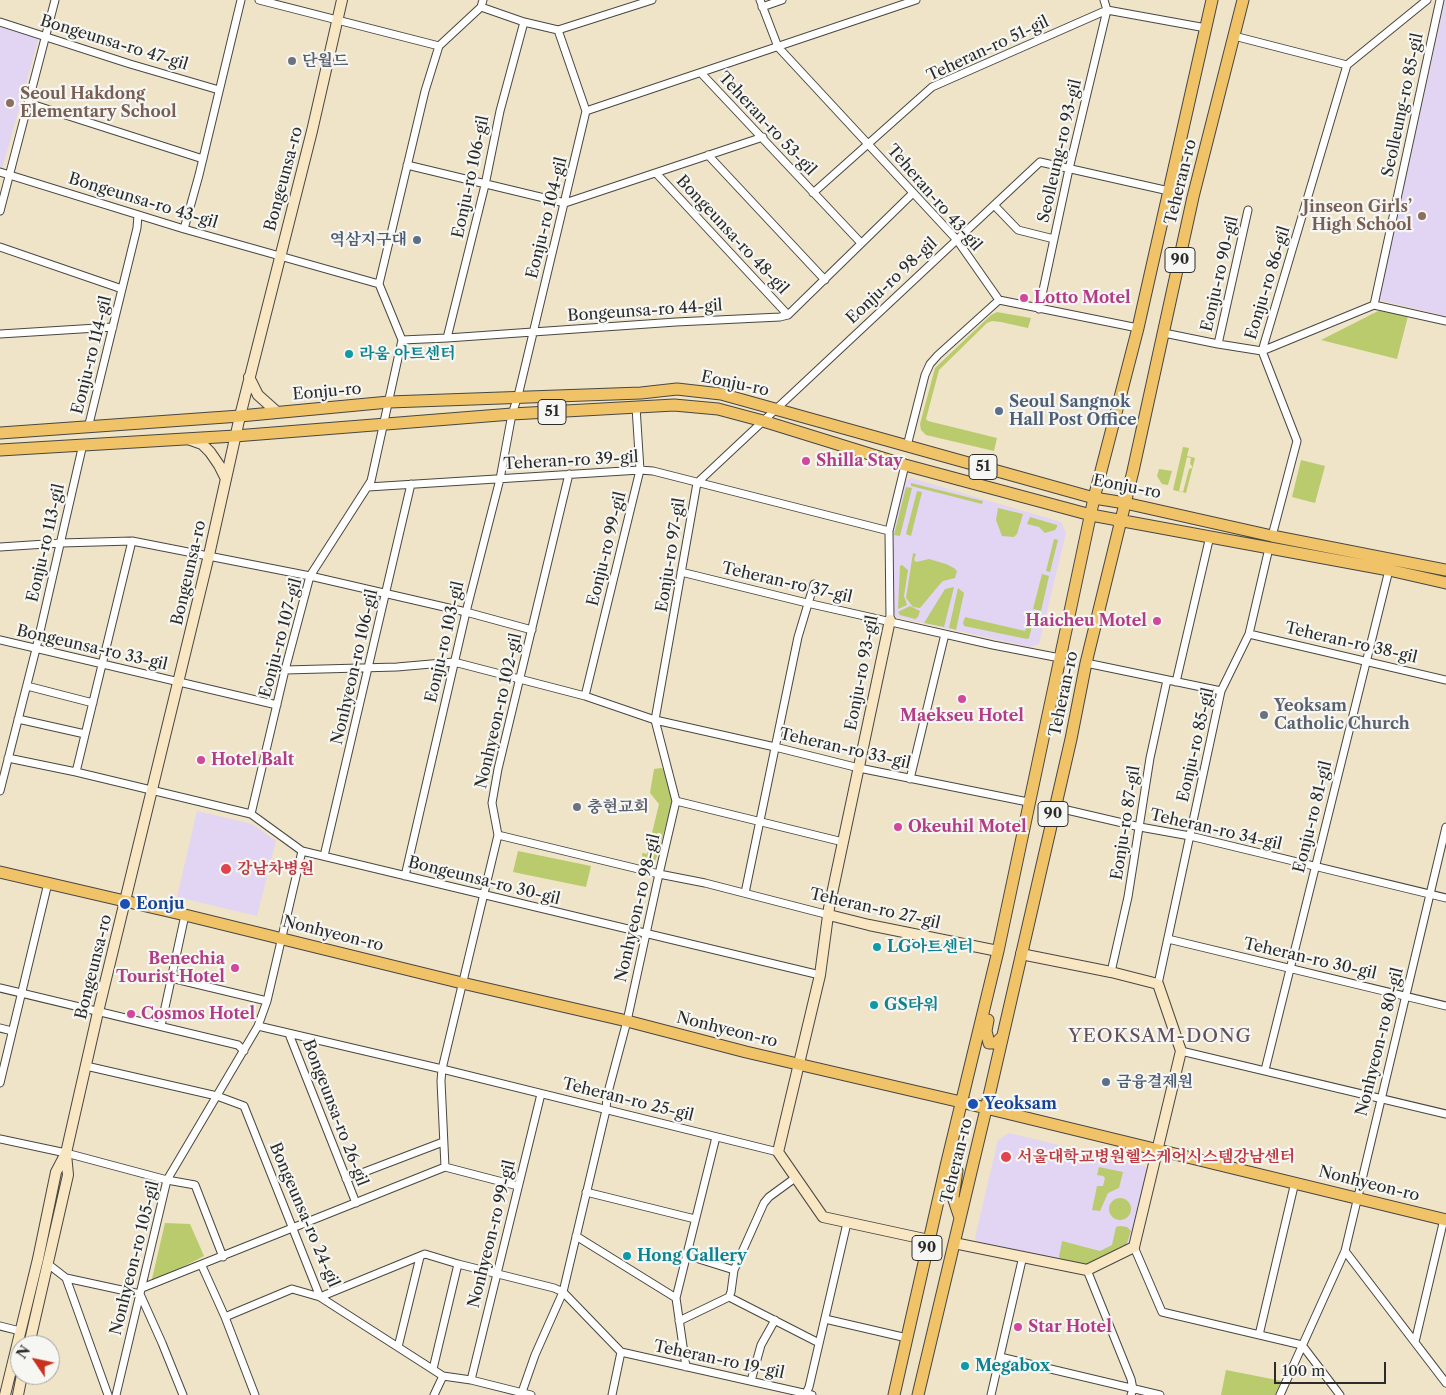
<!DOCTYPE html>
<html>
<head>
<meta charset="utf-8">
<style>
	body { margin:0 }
	#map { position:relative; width:1446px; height:1395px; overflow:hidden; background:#efe3c8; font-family:"Libre Caslon Text",serif }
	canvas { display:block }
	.north { position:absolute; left:10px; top:1335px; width:50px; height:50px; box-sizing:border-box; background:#f6f6f2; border:1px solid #a5a5a2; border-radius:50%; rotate:304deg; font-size:14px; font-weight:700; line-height:20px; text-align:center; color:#2b2b2b }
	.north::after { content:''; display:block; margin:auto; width:18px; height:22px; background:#c8321e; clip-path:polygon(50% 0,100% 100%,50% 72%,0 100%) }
	.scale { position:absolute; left:1274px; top:1362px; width:112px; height:22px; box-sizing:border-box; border:2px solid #2b2b2b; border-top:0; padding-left:6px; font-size:15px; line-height:18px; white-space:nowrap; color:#2b2b2b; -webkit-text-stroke:4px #f6f6f2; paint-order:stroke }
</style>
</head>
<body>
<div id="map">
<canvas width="1446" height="1395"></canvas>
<div class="north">N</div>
<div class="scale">100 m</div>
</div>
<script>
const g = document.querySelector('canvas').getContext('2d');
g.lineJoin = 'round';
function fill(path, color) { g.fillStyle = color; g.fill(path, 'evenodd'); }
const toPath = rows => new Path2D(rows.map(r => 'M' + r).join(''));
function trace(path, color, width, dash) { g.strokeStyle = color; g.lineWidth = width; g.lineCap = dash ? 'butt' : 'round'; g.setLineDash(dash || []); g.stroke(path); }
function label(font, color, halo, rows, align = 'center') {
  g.font = font + ' "Libre Caslon Text","Noto Serif KR",serif'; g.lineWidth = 4.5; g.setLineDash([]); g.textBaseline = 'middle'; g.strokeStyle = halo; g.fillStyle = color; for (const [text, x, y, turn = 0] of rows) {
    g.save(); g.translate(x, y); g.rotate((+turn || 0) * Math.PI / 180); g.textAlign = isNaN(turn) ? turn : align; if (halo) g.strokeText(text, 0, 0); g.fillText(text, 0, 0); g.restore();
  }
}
fill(toPath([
	[1445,0,1446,0,1446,316,1379,300],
	[0,24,39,37,2,169,0,169],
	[911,478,1061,522,1066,533,1039,644,1030,647,896,617,893,612,894,566,890,539,903,483],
	[197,811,252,824,276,841,257,916,177,897],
	[1009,1133,1145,1166,1148,1171,1130,1246,1088,1268,980,1245,975,1238,998,1140]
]), '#e2d4f3');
fill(toPath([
	[1380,310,1408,316,1397,359,1321,340],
	[997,312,1031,318,1028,328,1001,322,992,321,987,323,939,370,926,419,928,421,997,438,994,451,926,435,921,430,920,424,935,368,991,315],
	[1183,447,1189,448,1187,456,1195,458,1186,493,1173,490],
	[1187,457,1191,458,1190,464,1192,466,1192,468,1189,469,1183,492,1179,491],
	[1301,460,1325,466,1315,503,1292,497],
	[1159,469,1172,471,1168,485,1162,484,1157,476],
	[911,483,983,501,982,504,911,486],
	[906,487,912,488,900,536,894,535],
	[917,491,922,492,911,536,906,534],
	[998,508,1023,514,1017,534,1014,537,1002,536,996,520],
	[1030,517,1057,525,1057,527,1055,530,1045,533,1039,527,1027,524],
	[1054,539,1058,540,1050,572,1046,571],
	[913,553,916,554,914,560,916,562,929,559,946,564,954,568,957,571,955,578,943,581,940,584,920,608,913,607,906,598],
	[902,565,908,570,904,596,907,605,898,609,900,566],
	[1042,574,1049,576,1041,611,1033,609],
	[954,587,944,627,924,623,945,589],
	[958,588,964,593,956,630,949,628],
	[910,606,920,611,918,617,915,619,900,615,898,612],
	[965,617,1025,631,1028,621,1033,622,1029,638,1027,639,964,626,963,623],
	[661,768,666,770,672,804,656,859,653,862,643,860,642,853,647,854,659,804,650,793,654,769],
	[518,851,591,866,586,887,513,872],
	[1099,1167,1123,1172,1119,1188,1108,1193,1100,1211,1092,1210,1097,1186,1103,1186,1105,1178,1103,1176,1097,1175],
	'1109 1209a11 11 0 1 1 22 0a11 11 0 1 1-22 0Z',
	[165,1223,190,1224,204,1256,151,1283],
	[1120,1226,1127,1227,1131,1231,1126,1246,1087,1265,1061,1260,1059,1257,1062,1241,1100,1251,1112,1245,1116,1227],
	[1226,1370,1282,1381,1276,1395,1221,1395]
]), '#bacb6d');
const street = toPath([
	[259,0,439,46],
	[760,0,778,47,957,240,999,300,1138,328],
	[481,7,524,22,558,30,652,0],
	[762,7,782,0],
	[0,22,130,64,219,90],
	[1234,36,1347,65,1427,0],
	[701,73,861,243],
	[28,103,203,159],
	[586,111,916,0],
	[708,155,825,280],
	[407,165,565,203,763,137],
	[0,172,184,229,379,284],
	[656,173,788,315],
	[813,193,932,87,1107,10,1206,28],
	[994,205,1018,230,1054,239],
	[0,211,55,0],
	[184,229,199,175,241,0],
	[0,247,122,289],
	[1374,305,1440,0],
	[1374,305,1446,321],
	[1039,309,1069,169,1107,10,1104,0],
	[1164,333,1218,344,1262,351,1374,305],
	[0,334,113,327],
	[447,338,485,185,500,111,524,22],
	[402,340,447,338,676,322,780,317,788,315,913,193],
	[1218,344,1248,210],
	[88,428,122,289,137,228,138,215],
	[907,446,925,375,930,364,938,355,999,300],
	[368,487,640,470,653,471,889,531],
	[1272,536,1297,441,1262,351,1347,65],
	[0,547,61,543,132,541,310,576,466,612,532,630],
	[681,572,807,603,993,645,1060,658],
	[890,620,889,531,905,465],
	[1249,634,1446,680],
	[0,640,277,705],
	[1086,663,1221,691],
	[285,670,397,667,454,662,585,696,655,720,775,747,859,768,1028,802],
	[1176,682,1210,536],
	[27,686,93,703],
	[585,696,640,470,636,407],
	[18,719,85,734],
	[8,758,76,772,251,814,302,851,820,975],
	[76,772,132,541],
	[910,779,945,634],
	[0,791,36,649,83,444],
	[676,801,843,842],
	[1054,807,1140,827,1190,836,1446,898],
	[251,814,285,670,310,576,371,481,402,340,379,284,425,91,439,46,481,7,483,0],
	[498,835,659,874,705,883,829,915],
	[324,856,411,484],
	[405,876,466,612,500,479,512,414,518,396,586,111,558,30],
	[745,893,798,637,814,584],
	[1168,939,1446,1006],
	[1111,972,1128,897,1150,758,1167,680],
	[171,978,267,1001],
	[1158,984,1221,691,1249,634,1269,548],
	[0,988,238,1045,244,1051],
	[161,1026,185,915],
	[258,1026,442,1069,778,1152],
	[0,1028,12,1031],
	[289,1034,356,1203],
	[1181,1051,1446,1114],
	[86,1066,217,1096,244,1106,320,1297,443,1376,471,1380,531,1395],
	[1265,1070,1389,570],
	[0,1083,48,883],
	[0,1139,66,1153,167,1180,195,1185,223,1257],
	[445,1167,441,1081,442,1069,498,835,492,803,498,769,569,474],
	[346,1179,443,1142],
	[586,1192,695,1219],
	[576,1236,676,1298],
	[1134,1247,1162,1312,1302,1345,1340,1395],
	[1345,1251,1446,1383],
	[686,1255,734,1270],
	[48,1264,66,1278,140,1294,162,1343,183,1395],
	[202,1266,225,1317,255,1395],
	[1087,1270,1131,1379,1133,1389,1131,1395],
	[66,1278,108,1395],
	[142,1288,445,1167,518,1186],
	[729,1297,731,1292,734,1270,764,1203,769,1197,795,1178],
	[729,1297,819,1343],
	[225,1317,292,1289,320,1297,425,1254,458,1264,554,1288,563,1292,621,1352,812,1395],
	[825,1319,907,1338],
	[679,1321,729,1297],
	[0,1326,20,1331],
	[1259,1335,1295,1182],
	[1415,1342,1444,1219],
	[398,1347,420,1257],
	[1000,1357,1160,1395],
	[686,1367,676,1298,716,1137],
	[433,1369,458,1264],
	[471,1380,541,1094],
	[751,1381,761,1345,775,1320],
	[116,1395,167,1180,258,1026,267,1001,302,851],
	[434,1395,443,1376],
	[521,1395,535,1355,563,1292,606,1110,607,1096,627,1021,659,874,676,801,655,720,697,483,1040,162,1169,191],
	[612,1395,621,1352],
	[805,1395,809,1387,847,1223],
	[991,1395,1023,1256],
	[1280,1395,1345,1251,1446,827]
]);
const secondary = toPath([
	[249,377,258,395,277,412],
	[188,439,202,444,210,452,219,465,226,479],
	[890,620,829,908,820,975,778,1152,823,1217,929,1240],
	[829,915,869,925,998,951],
	[954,1243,1087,1270,1134,1247,1181,1051,1158,984,1111,972,1021,954],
	[29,1345,68,1175,66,1154],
	[5,1395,38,1259,56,1172,66,1153,98,1012,209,555,240,416,312,131,342,0],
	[18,1395,22,1375]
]);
const primary = toPath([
	[0,433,240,416,389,402,641,393,677,389,721,394,775,409,1094,498,1125,503,1272,536,1446,570],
	[0,450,235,436,512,414,674,405,718,409,763,421,905,465,1091,515,1389,570,1446,583],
	[0,872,185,915,462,983,627,1021,746,1052,961,1102,1446,1220],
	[988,1020,986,1031,989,1043,996,1043,1002,1037],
	[946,1166,954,1168,957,1171,953,1197,960,1218],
	[894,1395,946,1166,998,951,1094,498,1138,328,1212,0],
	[918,1395,986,1109,1071,739,1086,663,1133,471,1193,197,1243,0]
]);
trace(street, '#484743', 9);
trace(secondary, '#484743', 12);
trace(primary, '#484743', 13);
trace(street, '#fff', 7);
trace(secondary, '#f9e7c3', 10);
trace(primary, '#f0c369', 11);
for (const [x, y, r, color] of [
	[292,61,5,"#6b7280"],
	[10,103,5,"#8d6e63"],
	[1422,216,5,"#8d6e63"],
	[417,240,5,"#5c6f8a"],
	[1024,298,5,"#d1479c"],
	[349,354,5,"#0f9aa8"],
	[999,411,5,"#5c6f8a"],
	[806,461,5,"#d1479c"],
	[1157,621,5,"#d1479c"],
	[962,699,5,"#d1479c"],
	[1264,715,5,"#6b7280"],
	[201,760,5,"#d1479c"],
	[577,807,5,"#6b7280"],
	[898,827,5,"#d1479c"],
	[226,869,6,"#e0444e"],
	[125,904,6,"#1a4fb4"],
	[877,947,5,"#0f9aa8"],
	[235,968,5,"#d1479c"],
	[874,1005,5,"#0f9aa8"],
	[131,1014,5,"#d1479c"],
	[1106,1082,5,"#5c6f8a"],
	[973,1104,6,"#1a4fb4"],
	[1006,1157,6,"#e0444e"],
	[627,1256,5,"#0f9aa8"],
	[1018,1327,5,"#d1479c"],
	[965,1366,5,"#0f9aa8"]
]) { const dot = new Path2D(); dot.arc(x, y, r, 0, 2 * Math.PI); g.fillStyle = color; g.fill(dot); trace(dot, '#f6f6f2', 2); }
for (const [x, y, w] of [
	[1180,260,30],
	[552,412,28],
	[983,467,28],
	[1053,814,30],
	[927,1248,30]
]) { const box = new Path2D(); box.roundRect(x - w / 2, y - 12.5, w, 25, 4); g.fillStyle = '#f6f6f2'; g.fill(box); trace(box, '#2b2b2b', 1); }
label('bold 15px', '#2b2b2b', null, [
	["90",1180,260],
	["51",552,412],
	["51",983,467],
	["90",1053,814],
	["90",927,1248]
]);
label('16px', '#2b2b2b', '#f6f6f2', [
	["Bongeunsa-ro 47-gil",114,43,17],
	["Teheran-ro 51-gil",988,49,-25],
	["Seolleung-ro 85-gil",1403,105,-78],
	["Teheran-ro 53-gil",767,124,47],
	["Seolleung-ro 93-gil",1060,151,-77],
	["Eonju-ro 106-gil",471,177,-78],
	["Bongeunsa-ro",284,179,-75],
	["Teheran-ro",1181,182,-76],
	["Teheran-ro 43-gil",934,198,49],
	["Bongeunsa-ro 43-gil",143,201,17],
	["Eonju-ro 104-gil",547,218,-76],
	["Bongeunsa-ro 48-gil",732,235,47],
	["Eonju-ro 90-gil",1220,274,-77],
	["Eonju-ro 98-gil",892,281,-43],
	["Eonju-ro 86-gil",1268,283,-73],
	["Bongeunsa-ro 44-gil",645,311,-4],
	["Eonju-ro 114-gil",92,355,-76],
	["Eonju-ro",735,384,12],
	["Eonju-ro",327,392,-5],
	["Teheran-ro 39-gil",571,461,-3],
	["Eonju-ro",1127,487,11],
	["Eonju-ro 113-gil",46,543,-77],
	["Eonju-ro 99-gil",607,549,-76],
	["Eonju-ro 97-gil",671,555,-81],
	["Bongeunsa-ro",189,573,-77],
	["Teheran-ro 37-gil",787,583,13],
	["Eonju-ro 107-gil",281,638,-75],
	["Eonju-ro 103-gil",445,642,-77],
	["Teheran-ro 38-gil",1351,643,13],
	["Bongeunsa-ro 33-gil",92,648,13],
	["Nonhyeon-ro 106-gil",355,667,-77],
	["Eonju-ro 93-gil",862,673,-79],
	["Teheran-ro",1064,694,-78],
	["Nonhyeon-ro 102-gil",499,711,-77],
	["Eonju-ro 85-gil",1196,745,-77],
	["Teheran-ro 33-gil",845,749,13],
	["Eonju-ro 81-gil",1313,817,-76],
	["Eonju-ro 87-gil",1126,823,-81],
	["Teheran-ro 34-gil",1216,830,13],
	["Bongeunsa-ro 30-gil",484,881,14],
	["Nonhyeon-ro 98-gil",638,908,-77],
	["Teheran-ro 27-gil",875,909,13],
	["Nonhyeon-ro",333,934,14],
	["Teheran-ro 30-gil",1310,959,13],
	["Bongeunsa-ro",94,967,-76],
	["Nonhyeon-ro",727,1030,14],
	["Nonhyeon-ro 80-gil",1380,1042,-76],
	["Teheran-ro 25-gil",628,1100,14],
	["Bongeunsa-ro 26-gil",335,1113,69],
	["Teheran-ro",957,1161,-76],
	["Nonhyeon-ro",1369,1184,14],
	["Bongeunsa-ro 24-gil",304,1215,67],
	["Nonhyeon-ro 99-gil",492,1234,-76],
	["Nonhyeon-ro 105-gil",135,1258,-76],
	["Teheran-ro 19-gil",719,1360,12]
]);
label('bold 16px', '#5b616d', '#f6f6f2', [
	["단월드",302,61],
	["Yeoksam",1274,706],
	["Catholic Church",1274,724],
	["충현교회",587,807]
], 'left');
label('bold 16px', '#785e54', '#f6f6f2', [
	["Seoul Hakdong",20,94],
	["Elementary School",20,112],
	["Jinseon Girls’",1412,207,"right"],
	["High School",1412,225,"right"]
], 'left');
label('bold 16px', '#4e5e75', '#f6f6f2', [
	["역삼지구대",407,240,"right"],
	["Seoul Sangnok",1009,402],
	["Hall Post Office",1009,420],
	["금융결제원",1116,1082]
], 'left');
label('bold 16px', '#b23c85', '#f6f6f2', [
	["Lotto Motel",1034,298],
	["Shilla Stay",816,461],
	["Haicheu Motel",1147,621,"right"],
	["Maekseu Hotel",962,716,"center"],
	["Hotel Balt",211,760],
	["Okeuhil Motel",908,827],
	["Benechia",225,959,"right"],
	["Tourist Hotel",225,977,"right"],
	["Cosmos Hotel",141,1014],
	["Star Hotel",1028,1327]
], 'left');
label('bold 16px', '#0d838f', '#f6f6f2', [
	["라움 아트센터",359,354],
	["LG아트센터",887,947],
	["GS타워",884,1005],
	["Hong Gallery",637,1256],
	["Megabox",975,1366]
], 'left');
label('bold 16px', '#be3a42', '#f6f6f2', [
	["강남차병원",237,869],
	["서울대학교병원헬스케어시스템강남센터",1017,1157]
], 'left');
label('bold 16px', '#164399', '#f6f6f2', [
	["Eonju",136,904],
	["Yeoksam",984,1104]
], 'left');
g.letterSpacing = '1px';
label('19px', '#644f5d', '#f6f6f2', [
	["YEOKSAM-DONG",1160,1037]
]);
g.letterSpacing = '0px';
</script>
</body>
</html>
